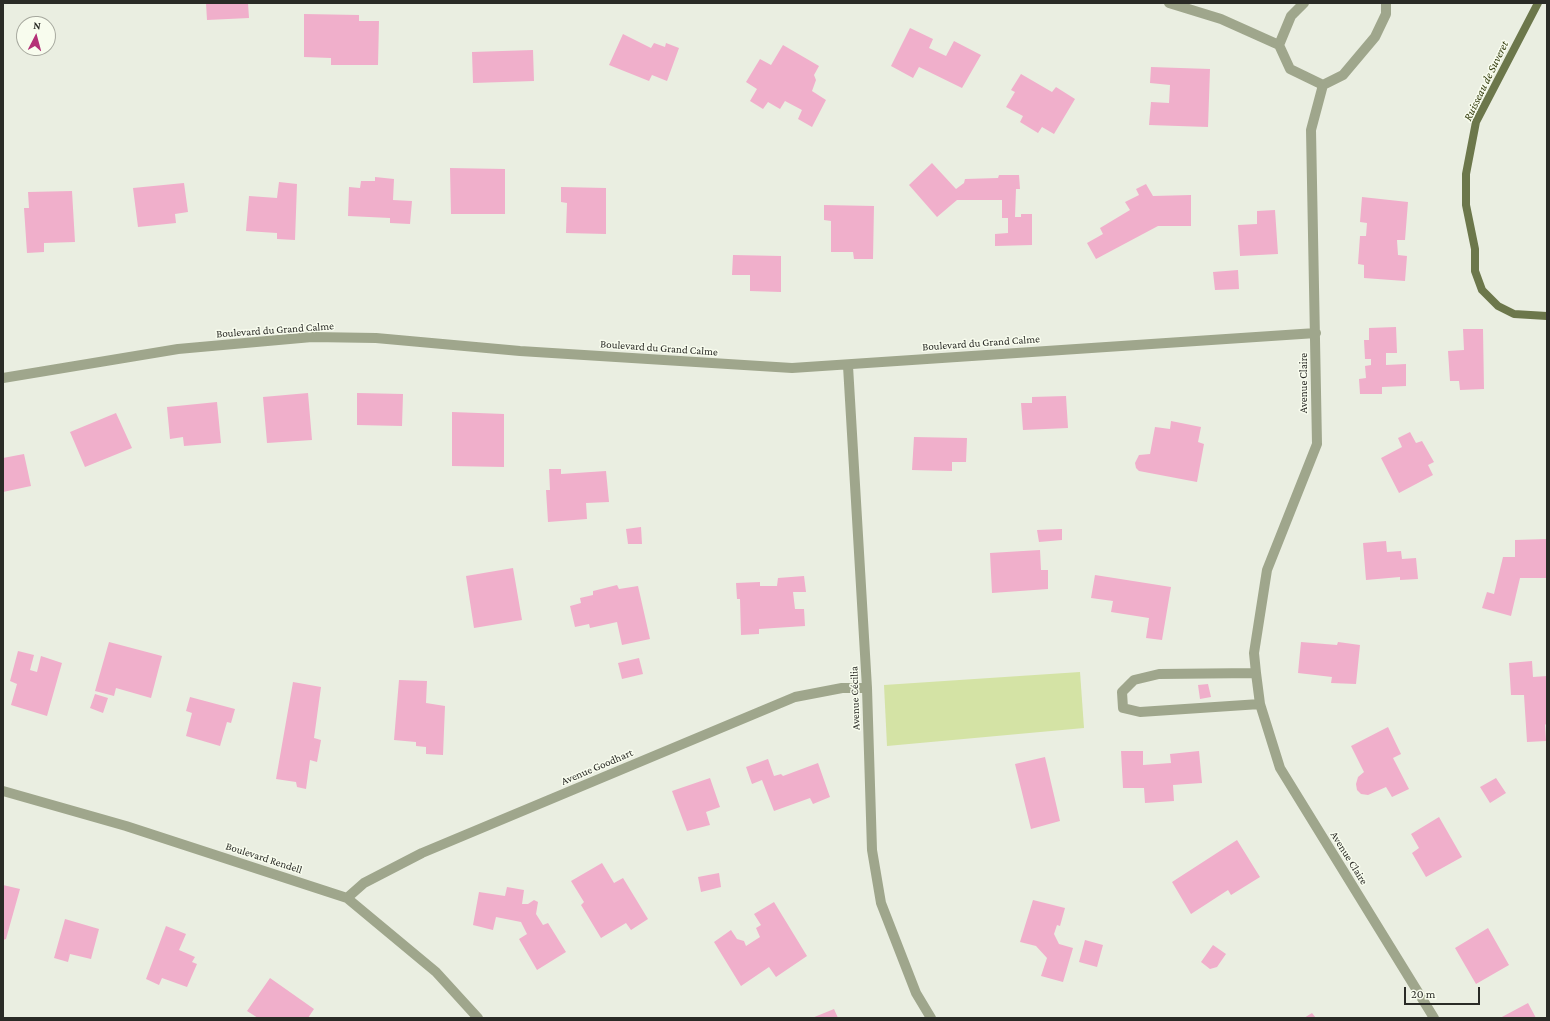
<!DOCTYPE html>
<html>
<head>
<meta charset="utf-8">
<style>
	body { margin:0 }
	#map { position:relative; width:1550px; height:1021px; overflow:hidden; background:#eaeee1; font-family:"Crimson Pro",serif }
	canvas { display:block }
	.frame { position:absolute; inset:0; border:4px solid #2a2b26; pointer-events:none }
	.north { position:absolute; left:16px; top:16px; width:40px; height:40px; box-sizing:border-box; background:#f8fcee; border:1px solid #a6a89e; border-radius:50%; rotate:6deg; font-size:11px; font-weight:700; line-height:16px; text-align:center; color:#2a2b26 }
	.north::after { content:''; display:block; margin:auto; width:14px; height:18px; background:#b43077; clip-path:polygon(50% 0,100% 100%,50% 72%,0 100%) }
	.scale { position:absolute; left:1404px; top:987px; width:76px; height:18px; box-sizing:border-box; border:2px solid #2a2b26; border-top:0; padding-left:5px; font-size:12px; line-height:14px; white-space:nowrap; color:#2a2b26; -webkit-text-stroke:3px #f8fcee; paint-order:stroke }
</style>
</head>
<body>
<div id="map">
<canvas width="1550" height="1021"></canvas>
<div class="frame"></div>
<div class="north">N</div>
<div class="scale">20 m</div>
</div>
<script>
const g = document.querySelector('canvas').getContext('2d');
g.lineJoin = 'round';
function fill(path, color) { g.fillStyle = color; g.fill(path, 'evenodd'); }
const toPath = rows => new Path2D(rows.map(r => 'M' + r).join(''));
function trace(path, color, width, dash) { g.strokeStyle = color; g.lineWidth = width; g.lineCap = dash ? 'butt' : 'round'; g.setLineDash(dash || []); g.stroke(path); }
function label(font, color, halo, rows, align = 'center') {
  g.font = font + ' "Crimson Pro",serif'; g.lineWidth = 3; g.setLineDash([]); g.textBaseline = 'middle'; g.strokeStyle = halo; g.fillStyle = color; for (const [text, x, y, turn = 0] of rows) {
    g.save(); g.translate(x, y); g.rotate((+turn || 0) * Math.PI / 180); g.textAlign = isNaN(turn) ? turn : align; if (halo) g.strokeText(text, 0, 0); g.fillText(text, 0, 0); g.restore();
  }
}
fill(toPath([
	[1080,672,1084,728,887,746,884,685]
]), '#d4e3a5');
trace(toPath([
	[1538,3,1476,122,1466,174,1466,205,1475,249,1475,271,1482,290,1498,306,1514,314,1547,316]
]), '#6c774b', 8);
fill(toPath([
	[206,3,248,3,249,18,207,20],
	[304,14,359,15,359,21,379,21,378,65,331,65,331,58,304,57],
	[910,28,933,39,929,48,946,56,954,41,981,55,962,88,919,67,913,78,891,66],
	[623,34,651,48,654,43,665,47,666,43,679,48,667,81,652,75,649,81,609,65],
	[783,45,819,66,814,75,816,80,812,91,826,100,812,127,798,119,802,110,785,101,780,109,768,102,763,109,750,101,757,89,746,82,760,59,771,65],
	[533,50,534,81,473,83,472,52],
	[1151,67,1210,69,1208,127,1149,125,1151,102,1169,103,1170,85,1150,83],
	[1021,74,1052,92,1056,87,1075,99,1054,134,1042,127,1038,133,1020,122,1023,116,1006,107,1015,92,1011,90],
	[932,163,956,189,964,183,965,179,998,178,999,175,1019,175,1020,189,1016,189,1015,217,1021,217,1021,214,1032,214,1032,245,995,246,995,234,1008,233,1008,218,1002,218,1002,200,957,200,937,217,909,185],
	[450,168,505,169,505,214,451,214],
	[375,177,394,179,393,200,412,201,410,224,390,223,390,218,348,216,349,187,360,188,361,181,375,181],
	[279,182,297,184,295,240,277,239,277,233,246,231,249,196,277,198],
	[184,183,188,212,175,214,176,223,138,227,133,188],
	[1146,184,1153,196,1191,195,1191,226,1158,226,1096,259,1087,243,1103,234,1100,228,1130,210,1125,202,1139,195,1136,189],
	[561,187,606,188,606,234,566,233,567,203,561,202],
	[72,191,75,242,44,243,44,252,27,253,24,208,29,208,28,192],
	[1362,197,1408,202,1405,240,1397,240,1398,255,1407,256,1405,281,1364,278,1364,265,1358,264,1360,236,1366,236,1367,223,1360,222],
	[824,205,874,206,873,259,854,259,853,252,831,252,831,221,824,220],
	[1275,210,1278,254,1240,256,1238,225,1257,224,1257,211],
	[733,255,781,256,781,292,750,291,750,275,732,275],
	[1238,270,1239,289,1215,290,1213,272],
	[1396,327,1397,353,1386,353,1386,365,1406,364,1406,386,1382,387,1382,394,1360,394,1359,379,1366,378,1365,366,1371,365,1371,359,1365,359,1364,340,1369,340,1369,328],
	[1463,329,1483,329,1484,389,1460,390,1459,381,1450,381,1448,351,1464,350],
	[308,393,312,440,267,443,263,397],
	[357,393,403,394,402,426,357,425],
	[1066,396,1068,428,1023,430,1021,403,1032,403,1032,397],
	[217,402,221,443,184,446,183,437,170,439,167,407],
	[452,412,504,414,504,467,452,466],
	[116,413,132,448,85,467,70,432],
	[1171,421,1201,427,1198,442,1204,444,1197,482,1139,471,1136,468,1135,463,1139,455,1150,454,1155,427,1170,429],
	[1410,432,1416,443,1422,441,1434,462,1428,465,1433,475,1399,493,1381,458,1402,447,1398,438],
	[914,437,967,438,966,462,952,462,952,471,912,470],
	[24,454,31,486,3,492,3,458],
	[549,469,561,469,561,474,606,471,609,502,586,503,587,519,548,522,546,490,550,490],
	[641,527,642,544,628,544,626,529],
	[1062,529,1062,540,1039,542,1037,530],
	[1547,539,1547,578,1520,578,1511,616,1482,608,1487,592,1494,594,1503,557,1515,557,1515,540],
	[1386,541,1387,552,1401,551,1402,559,1416,558,1418,579,1400,580,1400,577,1366,580,1363,543],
	[1040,550,1041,570,1048,570,1048,589,992,593,990,553],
	[513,568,522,620,474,628,466,576],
	[1095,575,1171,587,1162,640,1146,638,1149,618,1111,612,1113,601,1091,598],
	[804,576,806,592,793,592,795,609,804,609,805,626,759,629,759,634,741,635,740,599,737,599,736,583,760,582,760,586,777,586,778,578],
	[617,585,619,589,638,586,650,639,622,645,617,622,590,628,589,624,575,627,570,606,581,603,580,598,593,595,593,591],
	[109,642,162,656,151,698,116,688,114,696,95,691],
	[1301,642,1337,645,1338,642,1360,645,1356,684,1331,683,1332,677,1298,673],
	[18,651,34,655,30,670,37,672,41,656,62,663,47,716,11,705,17,684,10,681],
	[639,658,643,674,622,679,618,663],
	[1532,661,1533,677,1547,676,1547,723,1545,725,1546,741,1527,742,1524,695,1511,695,1509,663],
	[399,680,427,681,426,703,445,706,443,755,426,754,426,747,416,746,416,742,394,740],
	[293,682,321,687,314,738,321,740,317,762,310,760,306,789,297,787,296,782,276,779],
	[1208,684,1211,697,1200,699,1198,685],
	[95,694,108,698,103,713,90,708],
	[190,697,235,709,231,723,227,722,220,746,186,736,192,713,186,711],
	[1388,727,1401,754,1393,758,1409,789,1392,797,1386,787,1368,795,1361,794,1357,790,1356,784,1358,777,1364,772,1351,746],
	[1121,751,1143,751,1143,765,1171,763,1170,754,1199,751,1202,783,1173,785,1174,801,1145,803,1144,788,1123,788],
	[1045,757,1060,821,1031,829,1015,764],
	[768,759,774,776,781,774,783,776,818,763,830,797,813,804,810,798,774,811,762,780,752,784,746,767],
	[710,778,720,807,706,812,710,825,687,831,672,791],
	[1496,778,1506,793,1490,803,1480,787],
	[1439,817,1462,857,1426,877,1412,853,1419,848,1411,834],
	[1237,840,1260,877,1231,895,1228,890,1191,914,1172,882],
	[602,863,614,883,623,878,648,919,631,930,626,923,601,938,581,905,584,902,571,881],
	[719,873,721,887,701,892,698,877],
	[3,885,20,889,6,939,3,940],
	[507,887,524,890,522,904,528,904,534,900,538,902,536,914,543,925,548,923,566,952,537,970,519,939,527,934,521,922,496,917,493,930,473,925,479,892,505,896],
	[1033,900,1065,908,1060,926,1057,925,1054,934,1059,944,1073,948,1063,982,1041,976,1047,958,1036,946,1020,942],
	[774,902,807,956,776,977,769,967,741,986,714,942,731,930,737,939,744,941,746,946,760,937,756,928,761,925,754,914],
	[65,919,99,929,91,959,70,954,68,962,54,958],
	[166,926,186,934,179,950,195,957,192,962,197,964,187,987,162,978,159,985,146,979],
	[1488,928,1509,965,1476,984,1455,948],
	[1085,940,1103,945,1097,967,1079,962],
	[1213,945,1226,954,1217,967,1210,969,1201,962],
	[270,978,314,1009,308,1018,258,1018,247,1011],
	[1528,1003,1536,1018,1500,1018],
	[834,1009,838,1018,812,1018],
	[1312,1013,1316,1018,1304,1018]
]), '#f0afcb');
trace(toPath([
	[1169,3,1221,19,1279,45],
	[1304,3,1291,16,1279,45,1290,69,1323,85],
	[1323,85,1311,130,1317,444,1267,570,1254,653,1256,673,1260,704,1280,768,1434,1018],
	[1323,85,1343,75,1375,37,1386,14,1386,3],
	[848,366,867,688,872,850,881,903,916,993,931,1018],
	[3,378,178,349,312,337,376,338,520,351,792,368,1316,333],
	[1256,673,1159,674,1134,680,1122,692,1123,708,1140,712,1260,704],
	[3,791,126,826,347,898,436,972,478,1018],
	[347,898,364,883,422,853,795,697,842,688,867,688]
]), '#9fa68c', 10);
label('11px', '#2a2b26', '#f8fcee', [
	["Boulevard du Grand Calme",275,330,-4],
	["Boulevard du Grand Calme",981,343,-4],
	["Boulevard du Grand Calme",659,348,4],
	["Avenue Claire",1304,383,-90],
	["Avenue Cécilia",855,698,-92],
	["Avenue Goodhart",597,767,-23],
	["Boulevard Rendell",264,858,18],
	["Avenue Claire",1349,858,58]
]);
label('italic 12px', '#374012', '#f8fcee', [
	["Ruisseau de Suveret",1486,81,-64]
]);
</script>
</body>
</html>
